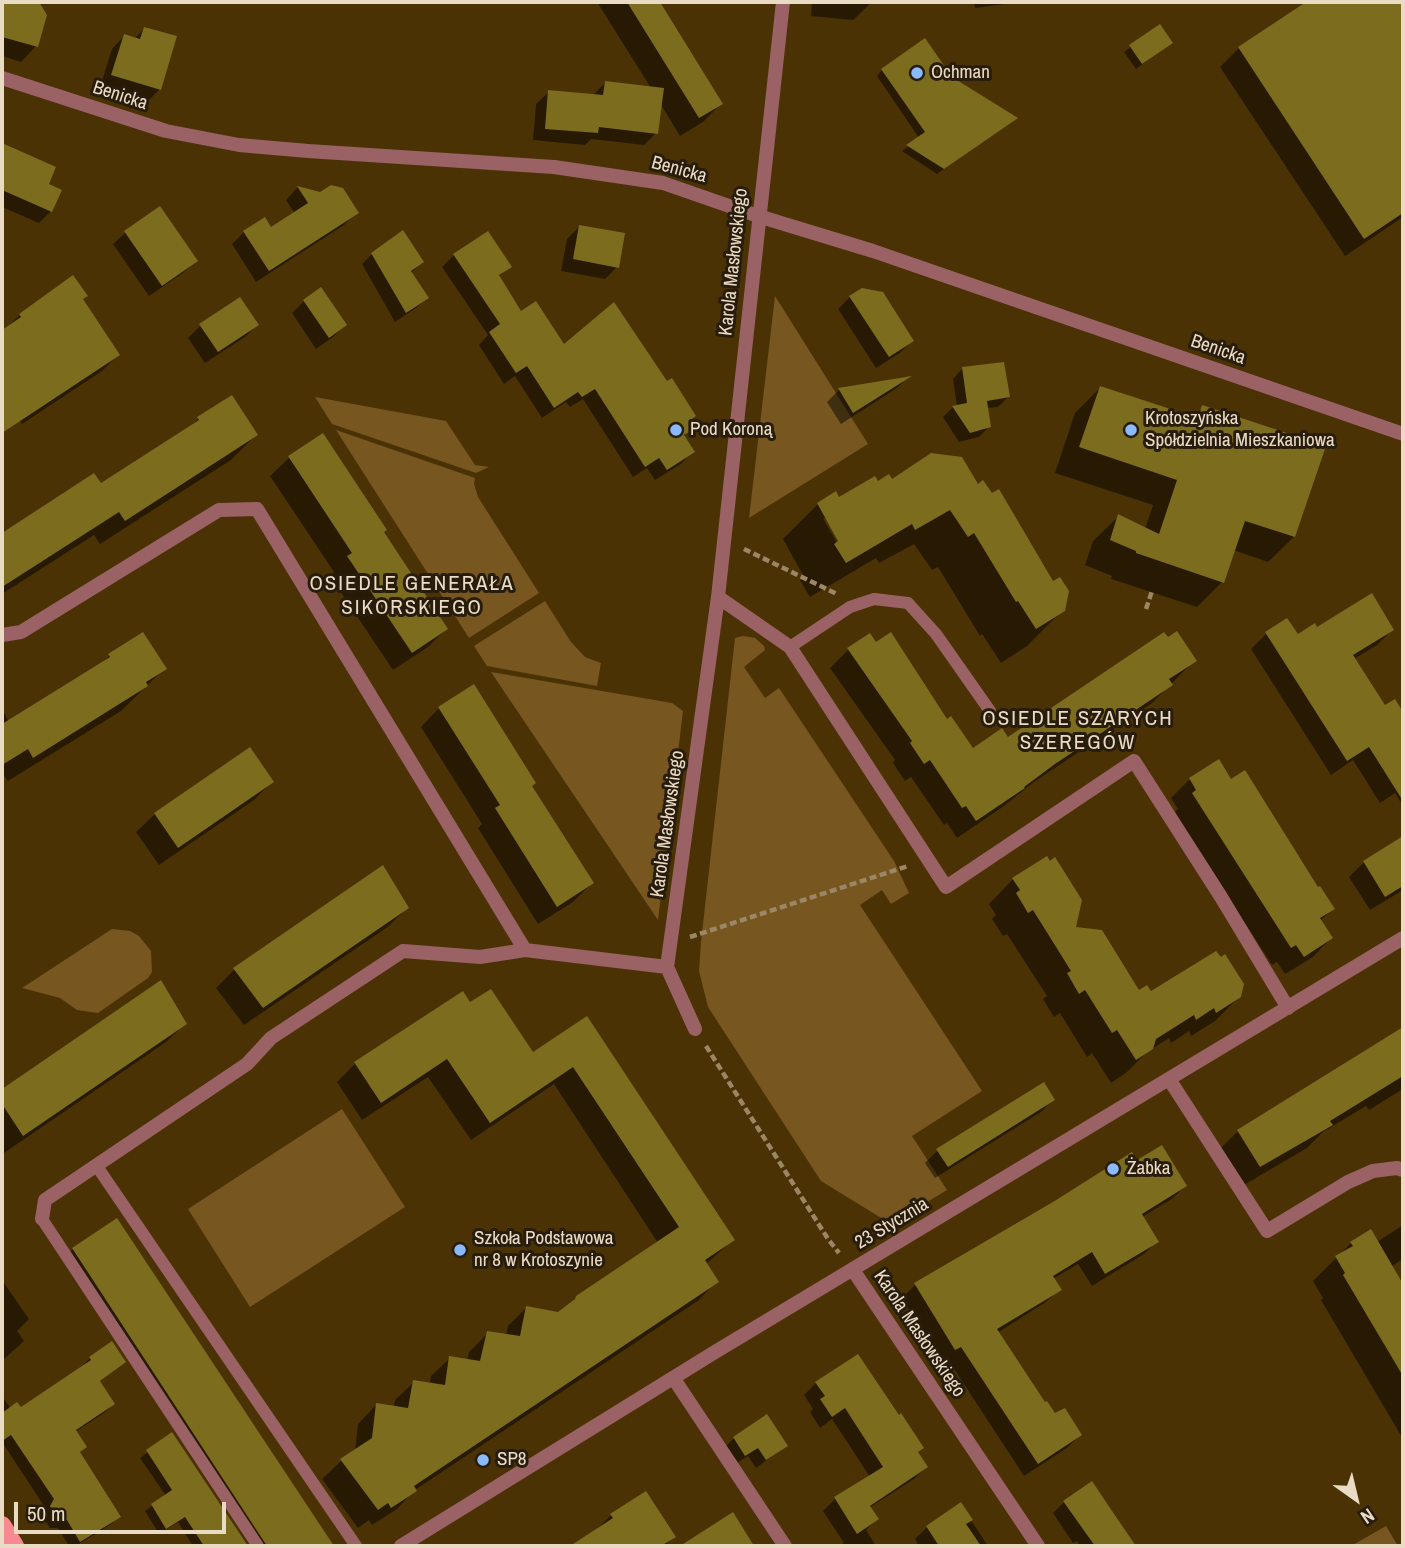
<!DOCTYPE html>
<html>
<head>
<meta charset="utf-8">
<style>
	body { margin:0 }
	#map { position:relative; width:1405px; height:1548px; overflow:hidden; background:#4b3205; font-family:"Archivo Narrow",sans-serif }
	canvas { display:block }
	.frame { position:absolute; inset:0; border:4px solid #eadbc5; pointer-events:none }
	.north { position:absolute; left:1321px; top:1464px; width:70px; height:70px; -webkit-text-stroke:5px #281d0c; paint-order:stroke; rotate:146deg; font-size:19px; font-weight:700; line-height:28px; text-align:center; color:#eadbc5 }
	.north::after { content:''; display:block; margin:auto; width:24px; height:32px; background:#eadbc5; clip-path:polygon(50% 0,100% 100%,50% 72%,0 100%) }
	.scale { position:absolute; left:14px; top:1502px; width:212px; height:32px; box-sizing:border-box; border:4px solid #eadbc5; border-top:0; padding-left:9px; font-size:21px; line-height:24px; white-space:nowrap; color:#eadbc5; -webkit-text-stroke:5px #281d0c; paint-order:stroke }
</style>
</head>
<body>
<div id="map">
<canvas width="1405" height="1548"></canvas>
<div class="frame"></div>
<div class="north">N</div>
<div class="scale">50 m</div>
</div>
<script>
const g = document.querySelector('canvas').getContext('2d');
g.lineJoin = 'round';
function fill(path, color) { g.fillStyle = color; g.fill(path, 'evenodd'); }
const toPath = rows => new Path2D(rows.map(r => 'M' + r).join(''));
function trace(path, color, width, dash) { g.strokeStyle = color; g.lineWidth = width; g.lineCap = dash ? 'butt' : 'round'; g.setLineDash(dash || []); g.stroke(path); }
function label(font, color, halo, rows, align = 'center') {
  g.font = font + ' "Archivo Narrow",sans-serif'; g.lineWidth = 6; g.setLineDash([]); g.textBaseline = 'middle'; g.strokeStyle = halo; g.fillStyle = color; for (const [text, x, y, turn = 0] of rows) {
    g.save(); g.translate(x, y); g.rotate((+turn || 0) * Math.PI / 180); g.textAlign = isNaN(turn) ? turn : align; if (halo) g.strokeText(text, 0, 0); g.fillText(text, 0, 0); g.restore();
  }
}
fill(toPath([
	[775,296,868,444,749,518],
	[315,397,446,421,475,465,489,467,476,473,332,424],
	[336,430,475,478,474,484,478,497,539,593,469,638],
	[545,601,571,642,585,657,601,663,597,686,487,666,474,646],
	[743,636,755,638,764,646,765,650,744,667,765,698,779,688,894,861,909,893,891,904,882,890,860,905,982,1091,912,1136,947,1190,891,1224,821,1181,708,1007,699,971,701,942,735,638],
	[491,672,672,703,683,711,658,920],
	[112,929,130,931,139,936,151,951,152,972,148,978,98,1013,77,1010,60,998,22,988],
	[342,1109,405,1207,250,1307,188,1209],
	[1386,1526,1398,1546,1351,1546]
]), '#77561f');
fill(toPath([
	[2,2,37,2,46,16,36,46,21,62,2,56],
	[597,2,658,2,721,104,703,122,680,136,660,103,656,133,644,145,591,139,585,145,533,140,536,104,549,92,592,96,605,83,651,88],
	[812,2,872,2,853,20,811,16],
	[974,2,1019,2,975,8],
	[1309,2,1403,2,1403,217,1345,256,1220,67,1239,48],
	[1160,26,1171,43,1136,69,1124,52],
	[144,29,160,89,148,101,100,87,112,49,124,36,134,39],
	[882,70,951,79,1015,119,937,174,902,151,919,138,877,76],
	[2,145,54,168,46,185,51,211,39,223,2,207],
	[297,188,320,194,357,212,344,225,256,282,232,244,244,232,271,229,295,214,286,200],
	[579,227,617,267,605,279,561,271,567,239],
	[126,232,196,261,183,273,149,296,113,244],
	[488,233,509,266,498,277,521,313,563,347,687,422,692,428,683,437,692,452,681,464,655,480,647,468,633,477,583,399,570,407,566,402,542,418,515,376,504,384,479,345,488,335,442,267,454,255],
	[372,254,422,262,411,273,427,298,416,308,395,322,362,264],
	[850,297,912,341,900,353,876,368,838,309],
	[82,300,118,355,102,371,22,424,2,393,2,332,20,315],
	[304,301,345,325,333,337,316,349,292,313],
	[201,325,257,325,245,337,205,363,188,338],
	[962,369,1008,397,998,407,986,408,989,427,979,437,959,442,943,417,953,407,957,407,953,379],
	[906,379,897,388,841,424,827,402,839,390],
	[1100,388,1192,418,1203,407,1294,537,1268,562,1233,550,1222,582,1197,607,1111,579,1112,576,1085,565,1093,541,1119,516,1145,529,1153,505,1055,473,1075,413],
	[232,397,256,435,231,460,100,544,94,535,2,594,2,535,94,475,100,485,187,430,198,419],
	[323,435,382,533,446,629,428,647,393,670,330,576,334,572,270,476,289,458],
	[891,481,977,486,1052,584,1063,610,1027,646,1001,663,982,634,980,636,938,567,932,570,914,544,879,563,876,558,810,597,800,580,804,577,783,539,818,504,839,499,878,483],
	[823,518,827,518,844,548,841,550],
	[1287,620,1297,637,1317,630,1392,630,1377,645,1354,659,1385,707,1395,701,1403,715,1403,806,1395,793,1380,803,1353,760,1331,775,1251,649,1266,634],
	[143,635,164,669,121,711,8,781,2,773,2,715,4,713,9,722,99,666,109,656],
	[869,635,973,750,1007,739,1195,660,1152,703,1034,782,1004,806,957,838,947,823,944,825,911,777,905,781,893,763,895,760,830,668,848,650],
	[439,708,530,786,592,883,573,902,538,924,478,828,482,824,421,727],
	[1190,779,1231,782,1333,909,1320,921,1331,938,1313,957,1285,974,1277,962,1272,965,1174,813,1178,809,1171,798],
	[272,782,254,800,159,865,136,832,155,814],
	[1403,838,1403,890,1370,910,1349,877,1364,862],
	[383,868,407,908,389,926,244,1025,216,988,234,970],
	[1013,879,1074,929,1139,992,1240,996,1215,1021,1191,1036,1189,1031,1171,1043,1169,1038,1147,1052,1126,1073,1111,1083,1092,1053,1087,1057,1060,1013,1054,1017,1043,999,1047,996,1007,934,1003,936,992,919,996,915,989,904],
	[160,983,185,1024,166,1042,4,1153,2,1149,2,1091],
	[462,993,470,1005,532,1054,587,1019,733,1240,706,1264,717,1281,699,1300,415,1490,397,1509,372,1525,369,1520,358,1528,322,1479,341,1461,355,1451,358,1424,376,1405,394,1408,395,1400,414,1382,430,1384,431,1376,450,1358,467,1361,469,1352,488,1333,506,1336,508,1326,527,1307,558,1314,577,1297,658,1243,554,1084,471,1140,428,1077,362,1120,337,1082,355,1064],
	[1403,1029,1403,1089,1369,1110,1366,1106,1323,1132,1307,1148,1237,1189,1215,1154,1238,1131],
	[1053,1100,1041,1112,935,1178,925,1163,937,1151],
	[1137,1162,1185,1186,1172,1199,1142,1217,1157,1241,1144,1254,1092,1286,1078,1264,1053,1279,1059,1289,1046,1302,997,1333,1045,1404,1055,1416,1080,1435,1067,1448,1024,1476,947,1358,941,1362,902,1298,915,1285],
	[1403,1225,1403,1259,1391,1267,1403,1287,1403,1439,1321,1300,1323,1298,1313,1281,1351,1243,1377,1242],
	[73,1249,321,1545,258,1546,67,1255],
	[2,1280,29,1319,17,1331,24,1341,2,1361],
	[90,1358,124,1362,99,1382,113,1404,104,1413,75,1432,85,1447,79,1453,119,1517,110,1525,76,1546,69,1546,58,1528,50,1528,42,1516,46,1509,2,1442,2,1396,11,1409,20,1410,81,1367],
	[816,1383,917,1453,926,1467,914,1479,869,1508,876,1519,866,1530,876,1546,839,1546,844,1543,823,1511,835,1499,870,1477,832,1419,820,1428,810,1412,813,1409,804,1395],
	[766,1416,786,1446,756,1468,748,1456,735,1464,724,1448,734,1438],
	[172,1435,246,1546,193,1546,178,1522,159,1534,145,1511,166,1496,140,1458],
	[1091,1483,1133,1546,1080,1546,1077,1541,1073,1543,1053,1513,1064,1502],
	[961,1505,988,1546,919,1546,915,1539,927,1527],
	[611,1515,673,1537,664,1546,573,1546,592,1534]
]), '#0007');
fill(toPath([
	[2,2,39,2,47,15,38,47,2,37],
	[627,2,660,2,723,104,699,118],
	[1306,2,1403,2,1403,213,1364,239,1238,47],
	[1160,24,1173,43,1142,64,1129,45],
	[144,27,177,36,161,90,111,75,124,34,140,39],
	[925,38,952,77,1018,118,944,169,906,145,925,132,881,69],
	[605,81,664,88,658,134,599,127,598,133,545,129,548,90,603,95],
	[2,143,56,167,49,184,62,190,52,212,2,190],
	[331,185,343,188,359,213,269,271,243,231,265,217,271,227,308,203,297,186,320,192],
	[160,206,198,261,162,286,124,231],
	[579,225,625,233,619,268,573,259],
	[403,230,424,262,411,271,429,298,406,313,371,253],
	[488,231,512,267,499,275,521,311,536,301,564,344,614,302,667,381,672,378,696,416,689,421,694,429,684,435,695,452,667,470,659,458,645,467,595,389,582,397,578,392,554,408,527,366,516,373,489,332,500,324,453,254],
	[73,275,88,296,83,299,120,355,2,433,2,330,21,317,19,314],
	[321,287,347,325,329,338,303,300],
	[862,288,883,292,914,341,889,357,849,296],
	[240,297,259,325,218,352,199,324],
	[1004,362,1010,397,987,401,991,427,970,433,952,406,967,403,962,367],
	[912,376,853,413,838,388],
	[1100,386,1198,418,1202,405,1326,446,1295,537,1245,521,1224,583,1136,553,1136,551,1110,540,1118,514,1159,534,1177,480,1079,447],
	[232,395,258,435,125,521,119,512,2,587,2,533,94,473,101,483,199,420,197,417],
	[323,433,387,530,384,532,448,629,412,653,347,556,352,553,288,456],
	[931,453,962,457,978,484,983,480,992,493,999,489,1053,581,1060,577,1069,591,1065,611,1036,629,1018,601,1016,602,974,533,968,537,950,510,915,530,912,524,846,563,834,544,838,541,817,503,836,491,839,497,875,476,878,481,889,474,892,479],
	[1372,593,1394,630,1353,655,1385,705,1395,699,1403,712,1403,801,1369,747,1347,761,1265,632,1287,618,1298,634,1315,623,1317,627],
	[1177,631,1197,661,1169,679,1173,685,1055,764,1024,787,1025,788,976,821,966,806,962,808,930,760,924,764,910,743,912,741,847,648,870,633,876,642,891,632,947,719,951,716,973,748,1002,728,1008,737,1164,632,1168,637],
	[143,632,167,669,146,682,148,686,33,758,28,749,2,765,2,724,110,657,108,654],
	[474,684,536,783,532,786,594,883,557,907,495,808,500,805,438,707],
	[250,747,274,782,178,848,154,813],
	[1219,759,1231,779,1245,770,1318,887,1320,886,1335,909,1320,918,1333,938,1304,957,1296,945,1291,948,1192,793,1196,790,1189,778],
	[1403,836,1403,886,1385,897,1363,861],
	[1047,856,1050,861,1055,857,1082,900,1076,927,1102,930,1139,990,1147,985,1151,991,1216,951,1221,957,1225,954,1244,984,1241,997,1216,1013,1214,1008,1196,1020,1194,1015,1156,1039,1153,1049,1136,1060,1117,1030,1112,1033,1085,990,1079,994,1067,973,1071,971,1033,910,1028,913,1016,893,1020,890,1012,878],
	[383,865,409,908,263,1008,233,968],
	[161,980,187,1024,23,1136,2,1104,2,1089],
	[491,989,533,1052,587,1016,735,1240,705,1260,719,1282,414,1486,417,1491,391,1508,388,1503,378,1510,340,1459,372,1438,376,1403,408,1408,413,1380,445,1385,449,1356,480,1361,487,1331,520,1336,526,1306,558,1312,575,1299,576,1296,679,1227,573,1067,490,1123,447,1059,381,1103,354,1062,463,991,470,1002],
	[1403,1027,1403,1076,1330,1121,1333,1125,1260,1167,1237,1130],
	[1044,1082,1055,1100,948,1167,936,1149],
	[1162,1145,1187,1186,1142,1214,1159,1242,1105,1274,1092,1252,1053,1276,1062,1290,997,1329,1045,1402,1047,1401,1055,1413,1065,1408,1082,1435,1038,1464,961,1347,955,1350,914,1283,1053,1202,1132,1152,1137,1160],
	[117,1218,334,1546,267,1546,72,1248],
	[1371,1229,1403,1284,1403,1376,1343,1275,1345,1273,1335,1256,1353,1246,1350,1242],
	[112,1341,126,1362,100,1381,115,1404,76,1430,87,1447,80,1452,121,1517,80,1542,67,1520,59,1520,50,1506,54,1499,11,1435,2,1441,2,1413,17,1402,21,1407,76,1370,91,1360,89,1357],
	[858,1354,899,1415,901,1413,924,1448,918,1452,928,1467,870,1506,879,1519,857,1534,834,1497,883,1467,845,1408,832,1417,820,1399,825,1396,815,1382],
	[767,1414,788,1446,766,1460,758,1448,745,1456,733,1437],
	[172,1432,248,1546,204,1546,185,1517,166,1529,151,1504,172,1490,146,1450],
	[1092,1481,1112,1511,1136,1546,1095,1546,1063,1501],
	[646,1491,676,1537,661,1546,570,1546,613,1518,610,1514],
	[961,1502,973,1520,966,1524,981,1546,939,1546,926,1526],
	[733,1512,754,1546,680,1546]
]), '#7c6c1e');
trace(toPath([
	[744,549,837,594],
	[1146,609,1152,591],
	[690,937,908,866],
	[706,1046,828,1239,839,1253]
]), '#9b8765', 4.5, [7, 3.5]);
trace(toPath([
	[790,647,850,607,874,599,908,603,936,634,990,711],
	[96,1165,356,1546],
	[42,1219,258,1546]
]), '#9a6265', 12);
trace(toPath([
	[2,78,166,131,239,145,308,151,554,167,663,183,758,216,873,251,1403,434],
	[718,597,790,647,946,887,1134,761,1221,897,1288,1008],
	[2,635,21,632,219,510,257,509,525,950,667,967],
	[695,1029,667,967,718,597,783,2],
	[1169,1079,1267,1231,1348,1182,1373,1171,1397,1168,1403,1170],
	[42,1219,45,1200,247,1064,271,1038,403,951,480,957,525,950],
	[853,1270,1038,1546],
	[674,1379,785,1546],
	[401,1546,715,1352,1403,938]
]), '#9a6265', 14);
trace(toPath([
	[2,1525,15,1546]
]), '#f98990', 18);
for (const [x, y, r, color] of [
	[917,73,7,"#8abafc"],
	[676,430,7,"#8abafc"],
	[1131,430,7,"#8abafc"],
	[1113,1169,7,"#8abafc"],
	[460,1250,7,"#8abafc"],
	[483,1460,7,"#8abafc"]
]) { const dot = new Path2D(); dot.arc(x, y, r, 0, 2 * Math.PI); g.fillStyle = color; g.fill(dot); trace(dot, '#281d0c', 2.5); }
label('19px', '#eadbc5', '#281d0c', [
	["Ochman",931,73],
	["Krotoszyńska",1145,419],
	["Spółdzielnia Mieszkaniowa",1145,441],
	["Pod Koroną",690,430],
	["Żabka",1127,1169],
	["Szkoła Podstawowa",474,1239],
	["nr 8 w Krotoszynie",474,1261],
	["SP8",497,1460]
], 'left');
label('19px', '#eadbc5', '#281d0c', [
	["Benicka",120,96,18],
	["Benicka",679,170,15],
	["Karola Masłowskiego",734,262,-84],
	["Benicka",1218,350,19],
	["Karola Masłowskiego",668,824,-82],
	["23 Stycznia",892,1224,-31],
	["Karola Masłowskiego",919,1334,56]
]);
g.letterSpacing = '2px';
label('21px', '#eadbc5', '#281d0c', [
	["OSIEDLE GENERAŁA",412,584],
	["SIKORSKIEGO",412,608],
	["OSIEDLE SZARYCH",1078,719],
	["SZEREGÓW",1078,743]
]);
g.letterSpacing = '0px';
</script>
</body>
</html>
